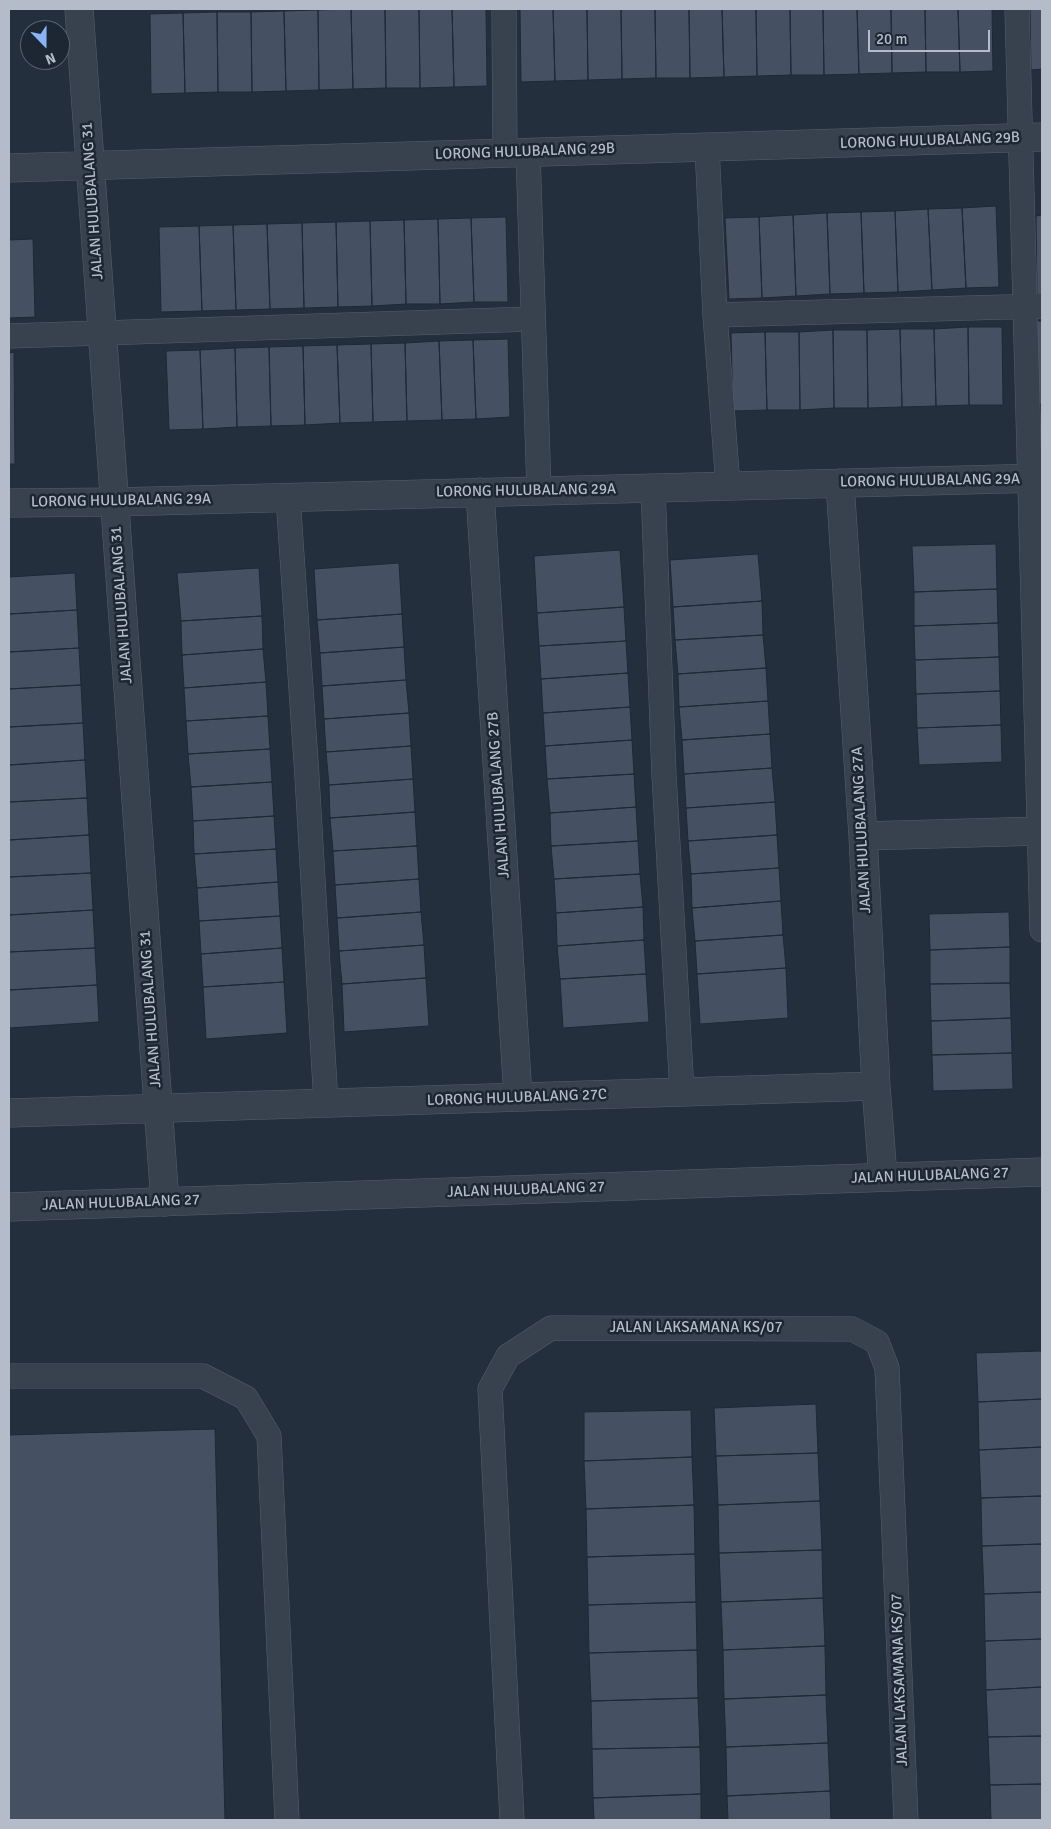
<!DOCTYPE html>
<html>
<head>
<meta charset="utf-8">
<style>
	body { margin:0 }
	#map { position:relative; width:1051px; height:1829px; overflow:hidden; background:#242f3e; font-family:Signika,sans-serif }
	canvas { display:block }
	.frame { position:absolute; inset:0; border:10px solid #b4bcc9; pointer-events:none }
	.north { position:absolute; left:20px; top:20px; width:50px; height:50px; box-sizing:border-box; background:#1d2633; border:1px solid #59626f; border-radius:50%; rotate:158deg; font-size:14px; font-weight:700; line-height:20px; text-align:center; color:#b4bcc9 }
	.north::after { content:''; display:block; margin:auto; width:18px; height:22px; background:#8ab4f8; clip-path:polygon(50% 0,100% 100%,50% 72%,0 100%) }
	.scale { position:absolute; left:868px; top:30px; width:122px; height:22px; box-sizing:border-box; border:2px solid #b4bcc9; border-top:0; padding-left:6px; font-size:15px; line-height:18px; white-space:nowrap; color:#b4bcc9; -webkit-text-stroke:4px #1d2633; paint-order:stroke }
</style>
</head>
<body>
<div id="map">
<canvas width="1051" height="1829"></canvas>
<div class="frame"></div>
<div class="north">N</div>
<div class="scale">20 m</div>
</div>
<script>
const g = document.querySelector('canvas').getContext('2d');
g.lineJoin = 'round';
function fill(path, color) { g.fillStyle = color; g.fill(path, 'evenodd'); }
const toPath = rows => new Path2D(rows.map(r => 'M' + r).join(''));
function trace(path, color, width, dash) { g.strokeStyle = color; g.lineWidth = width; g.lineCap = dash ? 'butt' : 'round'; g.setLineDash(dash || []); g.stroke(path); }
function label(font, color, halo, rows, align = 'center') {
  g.font = font + ' Signika,sans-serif'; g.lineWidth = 5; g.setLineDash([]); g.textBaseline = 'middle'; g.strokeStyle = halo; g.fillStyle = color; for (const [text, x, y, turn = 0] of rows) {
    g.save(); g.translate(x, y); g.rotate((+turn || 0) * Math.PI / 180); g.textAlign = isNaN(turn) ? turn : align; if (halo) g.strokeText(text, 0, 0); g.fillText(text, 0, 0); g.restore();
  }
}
const building = toPath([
	[351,9,385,9,386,88,353,89,351,9],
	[351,9,353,89,319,90,318,10,351,9],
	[385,9,419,9,420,88,386,88,385,9],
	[419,9,452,9,454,87,420,88,419,9],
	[452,9,486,9,487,86,454,87,452,9],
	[520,9,553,9,555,81,521,82,520,9],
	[553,9,587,9,588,80,555,81,553,9],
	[587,9,621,9,622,79,588,80,587,9],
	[621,9,655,9,656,78,622,79,621,9],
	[655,9,689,9,690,78,656,78,655,9],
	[689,9,722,9,724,77,690,78,689,9],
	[722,9,756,9,757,76,724,77,722,9],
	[756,9,790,9,791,75,757,76,756,9],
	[790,9,823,9,824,75,791,75,790,9],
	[823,9,857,9,859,74,824,75,823,9],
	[857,9,891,9,892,73,859,74,857,9],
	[891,9,925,9,926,72,892,73,891,9],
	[925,9,958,9,960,72,926,72,925,9],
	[958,9,992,9,993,71,960,72,958,9],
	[1030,9,1042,9,1042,69,1031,70,1030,9],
	[318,10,319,90,286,91,284,11,318,10],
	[284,11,286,91,252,92,251,12,284,11],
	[217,12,251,12,252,92,218,92,217,12],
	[217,12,218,92,185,93,183,13,217,12],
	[183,13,185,93,151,94,150,14,183,13],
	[996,206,999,287,966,288,962,208,996,206],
	[962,208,966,288,932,290,928,209,962,208],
	[928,209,932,290,898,292,895,211,928,209],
	[895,211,898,292,864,293,861,212,895,211],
	[861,212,864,293,830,294,827,213,861,212],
	[827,213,830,294,796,296,793,215,827,213],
	[793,215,796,296,762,298,759,217,793,215],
	[1042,215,1042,294,1037,294,1036,216,1042,215],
	[506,217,508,302,474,302,471,218,506,217],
	[759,217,762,298,729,299,725,218,759,217],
	[471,218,474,302,440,304,438,219,471,218],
	[438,219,440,304,406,304,404,220,438,219],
	[404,220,406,304,372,306,370,221,404,220],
	[370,221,372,306,338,307,336,222,370,221],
	[336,222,338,307,304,308,302,223,336,222],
	[302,223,304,308,270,309,267,224,302,223],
	[267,224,270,309,236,310,233,225,267,224],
	[233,225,236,310,202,311,199,226,233,225],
	[199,226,202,311,161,312,159,227,199,226],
	[33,239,35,317,9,318,9,240,33,239],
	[1036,321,1042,321,1042,404,1038,404,1036,321],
	[968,327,1002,327,1003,405,969,405,968,327],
	[968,327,969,405,936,406,934,329,968,327],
	[900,329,934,329,936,406,902,407,900,329],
	[900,329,902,407,868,408,867,330,900,329],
	[833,330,867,330,868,408,834,408,833,330],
	[833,330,834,408,800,410,799,332,833,330],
	[765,332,799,332,800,410,767,410,765,332],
	[765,332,767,410,733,411,731,333,765,332],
	[508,339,510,417,476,419,473,340,508,339],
	[473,340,476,419,442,420,439,341,473,340],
	[439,341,442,420,407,421,405,343,439,341],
	[405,343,407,421,373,422,371,344,405,343],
	[371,344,373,422,340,423,337,345,371,344],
	[337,345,340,423,305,425,303,346,337,345],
	[303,346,305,425,271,426,269,347,303,346],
	[269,347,271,426,237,427,235,348,269,347],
	[235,348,237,427,203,429,200,350,235,348],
	[200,350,203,429,169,430,166,351,200,350],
	[14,352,15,464,9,464,9,353,14,352],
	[996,544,997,589,914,592,912,546,996,544],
	[620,550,624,607,537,613,534,556,620,550],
	[758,554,762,601,673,607,670,560,758,554],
	[399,563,402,614,317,620,314,569,399,563],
	[259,568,262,616,181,621,177,573,259,568],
	[75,573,77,610,9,614,9,577,75,573],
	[997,589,998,623,914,626,914,592,997,589],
	[762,601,763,635,675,640,673,607,762,601],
	[624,607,626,641,539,646,537,613,624,607],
	[77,610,79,648,9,652,9,614,77,610],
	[402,614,404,647,320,653,317,620,402,614],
	[262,616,263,649,182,655,181,621,262,616],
	[998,623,999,657,915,660,914,626,998,623],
	[763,635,766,668,678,674,675,640,763,635],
	[626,641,628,673,541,679,539,646,626,641],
	[404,647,406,680,322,686,320,653,404,647],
	[79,648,81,685,9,689,9,652,79,648],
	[263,649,266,682,184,688,182,655,263,649],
	[999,657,1000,691,916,694,915,660,999,657],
	[766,668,768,701,679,707,678,674,766,668],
	[628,673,630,707,543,713,541,679,628,673],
	[406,680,409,713,324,719,322,686,406,680],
	[266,682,268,716,186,721,184,688,266,682],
	[81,685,83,723,9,727,9,689,81,685],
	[1000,691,1001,725,917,728,916,694,1000,691],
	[768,701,770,734,682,740,679,707,768,701],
	[630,707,632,740,545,746,543,713,630,707],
	[409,713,411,746,326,752,324,719,409,713],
	[268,716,270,749,188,754,186,721,268,716],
	[83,723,85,760,9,765,9,727,83,723],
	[1001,725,1002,762,919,765,917,728,1001,725],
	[770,734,772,768,684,774,682,740,770,734],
	[632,740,634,774,547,779,545,746,632,740],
	[411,746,413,779,329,785,326,752,411,746],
	[270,749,272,782,191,787,188,754,270,749],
	[85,760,87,798,9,802,9,765,85,760],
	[772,768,775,802,686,808,684,774,772,768],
	[634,774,636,807,550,813,547,779,634,774],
	[413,779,415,812,330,818,329,785,413,779],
	[272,782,274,816,193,821,191,787,272,782],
	[87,798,89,835,9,840,9,802,87,798],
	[775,802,777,835,688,841,686,808,775,802],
	[636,807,638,841,551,846,550,813,636,807],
	[415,812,417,846,333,851,330,818,415,812],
	[274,816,276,849,194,854,193,821,274,816],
	[89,835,91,873,9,877,9,840,89,835],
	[777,835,779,868,691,874,688,841,777,835],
	[638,841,640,874,554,879,551,846,638,841],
	[417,846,419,879,335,885,333,851,417,846],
	[276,849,278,882,197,888,194,854,276,849],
	[779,868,781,901,692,908,691,874,779,868],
	[91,873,93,910,9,915,9,877,91,873],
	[640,874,643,907,556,913,554,879,640,874],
	[419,879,421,912,337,918,335,885,419,879],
	[278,882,280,916,199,921,197,888,278,882],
	[781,901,783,935,695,941,692,908,781,901],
	[643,907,644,940,557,946,556,913,643,907],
	[93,910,95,948,9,952,9,915,93,910],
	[421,912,424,945,339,951,337,918,421,912],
	[1009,912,1010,947,930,950,929,914,1009,912],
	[280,916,282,948,201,954,199,921,280,916],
	[783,935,786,968,697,974,695,941,783,935],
	[644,940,646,974,560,979,557,946,644,940],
	[424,945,426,978,342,984,339,951,424,945],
	[1010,947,1010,983,930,984,930,950,1010,947],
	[95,948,97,985,9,990,9,952,95,948],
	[282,948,284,982,203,987,201,954,282,948],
	[786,968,788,1018,700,1024,697,974,786,968],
	[646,974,649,1022,563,1028,560,979,646,974],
	[426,978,429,1026,344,1032,342,984,426,978],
	[284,982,287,1033,206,1039,203,987,284,982],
	[1010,983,1011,1018,931,1021,930,984,1010,983],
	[97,985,99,1022,9,1028,9,990,97,985],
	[1011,1018,1012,1053,932,1055,931,1021,1011,1018],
	[1012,1053,1013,1089,933,1091,932,1055,1012,1053],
	[1042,1351,1042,1399,978,1402,976,1353,1042,1351],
	[1042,1399,1042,1447,979,1450,978,1402,1042,1399],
	[816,1404,818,1453,716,1456,714,1408,816,1404],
	[691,1410,692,1457,584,1461,584,1412,691,1410],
	[215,1429,225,1820,9,1820,9,1435,215,1429],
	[1042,1447,1042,1496,981,1498,979,1450,1042,1447],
	[818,1453,820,1501,718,1505,716,1456,818,1453],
	[692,1457,694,1505,586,1509,584,1461,692,1457],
	[1042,1496,1042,1544,982,1546,981,1498,1042,1496],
	[820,1501,822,1550,719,1553,718,1505,820,1501],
	[694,1505,695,1554,587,1557,586,1509,694,1505],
	[1042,1544,1042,1592,984,1594,982,1546,1042,1544],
	[822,1550,823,1598,721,1602,719,1553,822,1550],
	[695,1554,696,1602,588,1605,587,1557,695,1554],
	[1042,1592,1042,1639,985,1641,984,1594,1042,1592],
	[823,1598,825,1646,723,1650,721,1602,823,1598],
	[696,1602,697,1650,589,1653,588,1605,696,1602],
	[1042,1639,1042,1687,986,1690,985,1641,1042,1639],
	[825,1646,826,1695,724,1699,723,1650,825,1646],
	[697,1650,698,1698,591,1701,589,1653,697,1650],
	[1042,1687,1042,1736,988,1737,986,1690,1042,1687],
	[826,1695,828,1743,726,1747,724,1699,826,1695],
	[698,1698,700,1747,592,1749,591,1701,698,1698],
	[1042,1736,1042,1784,990,1785,988,1737,1042,1736],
	[828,1743,830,1791,727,1796,726,1747,828,1743],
	[700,1747,701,1794,593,1798,592,1749,700,1747],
	[1042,1784,1042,1820,991,1820,990,1785,1042,1784],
	[830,1791,831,1820,728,1820,727,1796,830,1791],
	[701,1794,701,1820,594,1820,593,1798,701,1794]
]);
fill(building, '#455162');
trace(building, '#1f2835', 1);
const service = toPath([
	[504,9,505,153],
	[1017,9,1042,930],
	[707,147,715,315,728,486],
	[528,152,539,491],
	[715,315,1042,306],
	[9,336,533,319],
	[653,488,664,775,682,1092],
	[288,497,307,777,326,1104],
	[9,1376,203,1376,246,1398,269,1436,287,1820],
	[512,1820,490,1389,508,1356,551,1328,852,1329,877,1342,887,1368,906,1820]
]);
const minor = toPath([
	[79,9,165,1202],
	[9,168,1042,137],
	[840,483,863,836,876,1086,883,1177],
	[480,492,518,1097],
	[9,503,115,502,1042,478],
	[863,836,1042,831],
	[9,1113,876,1086]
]);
const tertiary = toPath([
	[9,1207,1042,1172]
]);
trace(service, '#565f6c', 25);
trace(minor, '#565f6c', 29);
trace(tertiary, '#565f6c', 29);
trace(service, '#38414e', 24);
trace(minor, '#38414e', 28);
trace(tertiary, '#38414e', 28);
label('15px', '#b4bcc9', '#1d2633', [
	["LORONG HULUBALANG 29B",930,141,-2],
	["LORONG HULUBALANG 29B",525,152,-2],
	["JALAN HULUBALANG 31",93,201,-94],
	["LORONG HULUBALANG 29A",930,481,-1],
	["LORONG HULUBALANG 29A",526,491,-1],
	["LORONG HULUBALANG 29A",121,501,-1],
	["JALAN HULUBALANG 31",122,605,-94],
	["JALAN HULUBALANG 27B",499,795,-94],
	["JALAN HULUBALANG 27A",862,830,-93],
	["JALAN HULUBALANG 31",151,1009,-94],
	["LORONG HULUBALANG 27C",517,1098,-2],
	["JALAN HULUBALANG 27",930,1176,-2],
	["JALAN HULUBALANG 27",526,1190,-2],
	["JALAN HULUBALANG 27",121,1203,-2],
	["JALAN LAKSAMANA KS/07",696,1328],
	["JALAN LAKSAMANA KS/07",900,1680,-92]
]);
</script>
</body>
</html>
